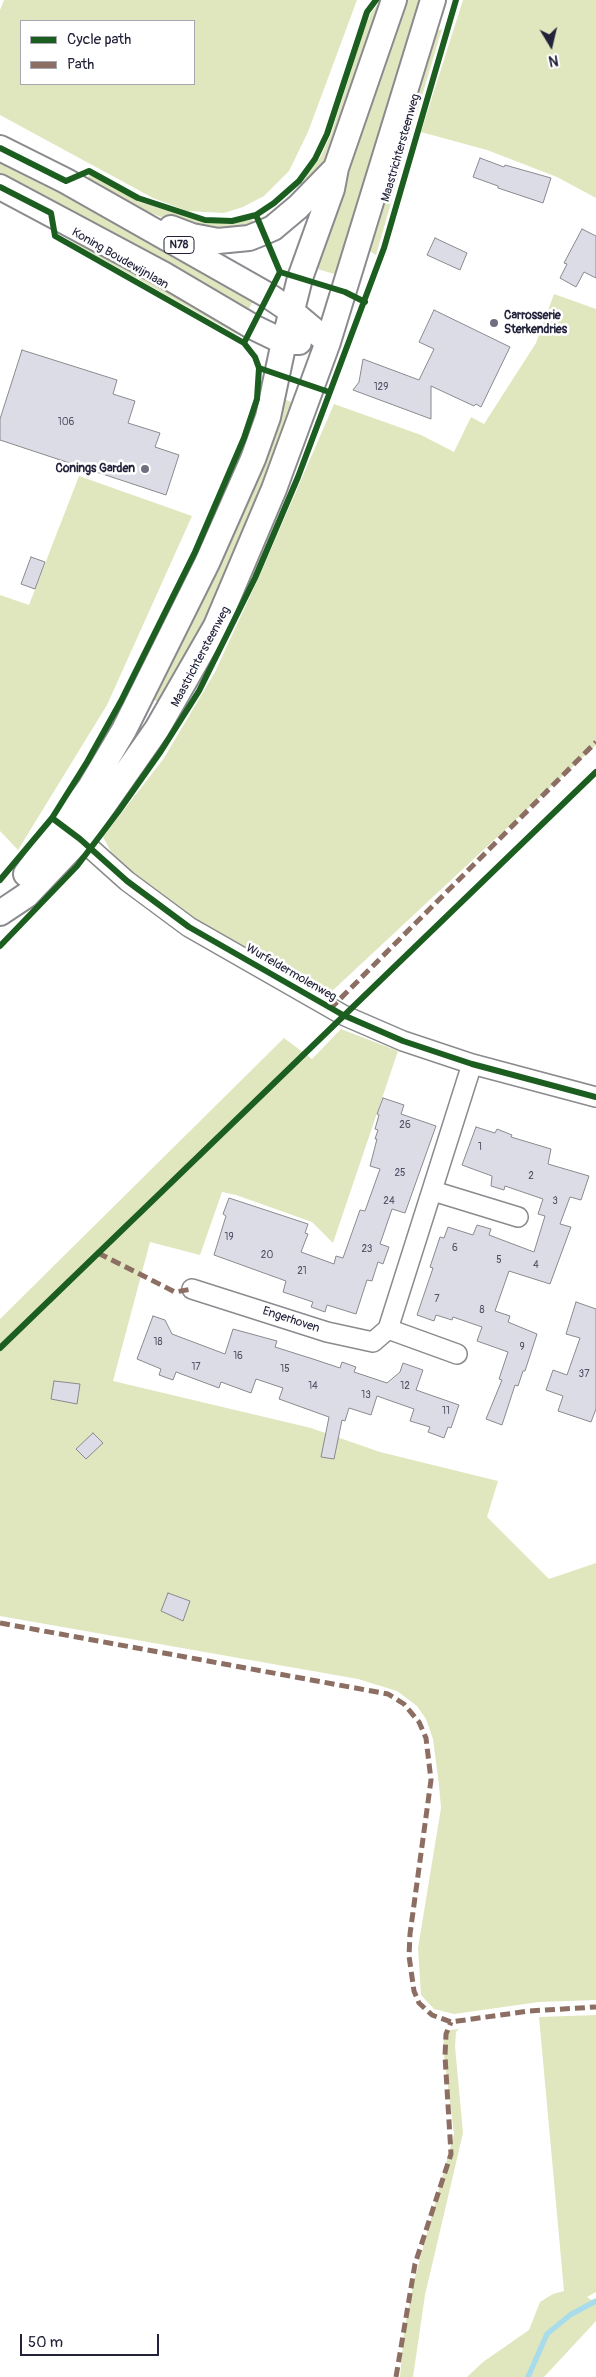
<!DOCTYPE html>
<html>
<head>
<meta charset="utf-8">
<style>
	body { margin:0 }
	#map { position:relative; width:596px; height:2377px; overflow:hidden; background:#fff; font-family:Pangolin,sans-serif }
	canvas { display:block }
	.legend { position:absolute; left:20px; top:20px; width:175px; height:65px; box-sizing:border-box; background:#fff; border:1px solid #a7a7b1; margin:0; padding:6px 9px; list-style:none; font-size:15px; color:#22223b }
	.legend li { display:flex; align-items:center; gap:10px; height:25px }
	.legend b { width:25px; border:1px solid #a7a7b1 }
	.north { position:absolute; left:526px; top:20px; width:50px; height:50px; -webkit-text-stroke:4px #fff; paint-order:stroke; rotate:171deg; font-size:14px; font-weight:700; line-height:20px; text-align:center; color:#22223b }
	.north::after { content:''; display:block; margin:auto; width:18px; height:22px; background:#22223b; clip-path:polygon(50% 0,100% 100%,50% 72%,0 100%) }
	.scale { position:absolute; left:20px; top:2334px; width:139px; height:22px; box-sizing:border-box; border:2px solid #22223b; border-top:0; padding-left:6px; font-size:15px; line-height:18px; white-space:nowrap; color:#22223b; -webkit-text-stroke:4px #fff; paint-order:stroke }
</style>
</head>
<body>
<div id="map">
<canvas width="596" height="2377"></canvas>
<ul class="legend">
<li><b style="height:6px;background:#1b5e20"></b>Cycle path</li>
<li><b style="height:6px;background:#8d6e63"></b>Path</li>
</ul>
<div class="north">N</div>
<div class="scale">50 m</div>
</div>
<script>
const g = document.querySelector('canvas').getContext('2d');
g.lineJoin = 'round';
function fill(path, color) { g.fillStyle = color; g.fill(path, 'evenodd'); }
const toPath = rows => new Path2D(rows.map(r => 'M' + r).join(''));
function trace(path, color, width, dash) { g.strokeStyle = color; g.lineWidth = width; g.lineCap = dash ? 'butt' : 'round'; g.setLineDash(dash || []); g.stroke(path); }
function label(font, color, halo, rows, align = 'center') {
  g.font = font + ' Pangolin,sans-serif'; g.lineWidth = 5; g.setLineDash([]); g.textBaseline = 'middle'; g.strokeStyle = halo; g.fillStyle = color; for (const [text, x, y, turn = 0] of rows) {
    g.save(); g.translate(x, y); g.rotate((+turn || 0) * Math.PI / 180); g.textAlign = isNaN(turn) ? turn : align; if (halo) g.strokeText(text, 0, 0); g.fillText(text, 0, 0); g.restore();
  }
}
fill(toPath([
	[4,0,357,0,308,132,289,171,264,196,243,207,224,213,187,211,153,198,0,115,0,10],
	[194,21,194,84,21,84,21,21],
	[406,0,426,0,344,277,311,267],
	[463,0,596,0,596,198,557,177,487,150,421,132],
	[380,1,339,132,330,151,318,172,265,223,266,215,281,206,299,187,321,156,331,134,365,27,371,13],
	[442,29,407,146,400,139,431,33],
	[0,158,256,296,248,310,120,239,0,177],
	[401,168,376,255,368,250,392,169],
	[90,174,139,202,159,208,216,223,252,220,257,226,232,232,173,222,139,208,87,179],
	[70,241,101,251,239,329,236,334],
	[554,294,596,309,596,745,331,992,285,975,200,922,145,882,115,859,103,837,164,758,215,672,259,577,334,404,421,435,454,452,471,417,484,424,536,343],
	[268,376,247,459,232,471,255,414,260,392,260,382],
	[281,398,294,403,278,450,227,576,165,706,149,697],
	[79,476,192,516,107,705,18,850,0,831,0,595,29,605],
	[341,1029,398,1051,333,1243,312,1222,236,1195,222,1192,200,1255,150,1242,113,1381,311,1428,380,1452,498,1481,487,1517,549,1579,596,1563,596,2000,539,2002,454,2014,434,2009,421,1995,418,1948,441,1808,439,1785,433,1739,426,1719,417,1706,397,1691,358,1679,0,1616,0,1319,284,1038,312,1059],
	[596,2015,596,2292,587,2297,596,2303,596,2321,544,2377,467,2377,483,2362,529,2330,540,2302,553,2294,564,2291,539,2017],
	[459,2029,456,2032,455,2046,463,2133,425,2295,413,2377,400,2377,404,2331,414,2281,454,2134,443,2048,444,2036,449,2030]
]), '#e0e7be');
trace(toPath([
	[528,2377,547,2334,570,2315,596,2301]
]), '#a8dceb', 5.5);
const building = toPath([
	[480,158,504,167,505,165,551,178,543,203,498,188,498,186,473,177,480,158],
	[582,229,596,236,596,278,584,272,576,287,560,278,567,264,564,263,582,229],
	[435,238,467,253,460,270,427,255,435,238],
	[434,310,510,347,481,407,476,404,474,406,431,386,431,419,353,390,359,382,363,359,419,380,434,349,419,342,434,310],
	[22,350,117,380,113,394,135,401,128,423,160,433,155,447,179,455,166,495,0,440,0,419,22,350],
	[31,557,45,562,35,589,21,584,31,557],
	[383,1098,404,1105,401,1114,436,1126,405,1213,392,1209,380,1244,389,1247,383,1264,378,1262,372,1281,367,1280,356,1314,327,1305,325,1312,311,1307,313,1302,283,1292,286,1281,214,1255,226,1216,223,1214,229,1198,308,1224,305,1233,308,1234,301,1252,334,1264,336,1256,343,1258,360,1210,365,1211,380,1169,370,1166,377,1139,375,1139,378,1130,375,1129,379,1115,377,1114,383,1098],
	[476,1127,495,1133,497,1129,512,1135,511,1137,551,1149,548,1164,589,1176,581,1200,570,1197,560,1224,571,1227,550,1284,509,1271,495,1311,510,1316,508,1322,537,1334,525,1371,523,1371,518,1386,515,1385,502,1425,486,1419,502,1380,499,1379,508,1352,477,1341,482,1327,453,1317,452,1320,436,1315,434,1321,417,1315,433,1268,430,1267,440,1237,444,1238,448,1227,473,1235,477,1225,491,1229,489,1235,534,1252,545,1216,538,1214,543,1199,505,1186,504,1190,491,1186,492,1176,462,1165,476,1127],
	[576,1302,596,1309,596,1409,591,1422,558,1411,563,1396,546,1390,553,1370,567,1375,580,1338,566,1334,576,1302],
	[153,1316,165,1320,172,1334,225,1354,233,1329,277,1341,275,1347,313,1359,340,1368,342,1362,356,1367,354,1372,387,1383,400,1372,403,1363,423,1370,416,1390,459,1405,451,1428,448,1427,444,1438,428,1432,430,1427,410,1421,414,1409,377,1396,371,1415,349,1408,345,1421,342,1420,334,1459,321,1457,329,1417,279,1399,283,1388,256,1379,251,1393,221,1382,219,1388,176,1372,173,1380,159,1375,161,1369,137,1359,153,1316],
	[54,1381,80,1384,77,1404,51,1399,54,1381],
	[93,1433,103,1443,86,1459,76,1449,93,1433],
	[168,1593,190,1601,183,1621,161,1611,168,1593]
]);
fill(building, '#dbdce5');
trace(building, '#8a8a8f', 1);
const minor = toPath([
	[71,831,127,881,189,927,343,1015,403,1041,472,1064,596,1097],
	[433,1191,518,1217],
	[192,1289,327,1332,373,1342,388,1329,472,1064],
	[388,1329,457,1354]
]);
const major = toPath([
	[0,148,66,181,269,296,291,311,328,342],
	[0,187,163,274,253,327,284,342,299,342],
	[171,228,192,236,218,241,249,238,264,232,273,228,298,207,336,168],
	[26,874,89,789,124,730,207,563,253,459,268,417,284,342,300,278,332,189,336,168,394,0],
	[0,913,27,895,80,839,157,729,216,626,274,489,328,342,433,0]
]);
trace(minor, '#8a8a8f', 22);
trace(major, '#8a8a8f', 28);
trace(minor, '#fff', 19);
trace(major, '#fff', 24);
trace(toPath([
	[330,1009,596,742],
	[98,1253,175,1292,192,1289],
	[0,1623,388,1694,404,1704,419,1722,426,1738,431,1780,410,1934,409,1956,414,1991,419,2003,432,2015,451,2022,529,2011,596,2007],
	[396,2377,415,2264,451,2154,445,2056,446,2034,451,2022]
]), '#8d6e63', 5, [10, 5]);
trace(toPath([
	[0,148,66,181,89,171,138,198,205,220,232,221,256,215,274,203,299,181,315,159,327,134,367,12,376,0],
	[0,187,51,213,55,236,244,343,255,357,259,368,257,399,244,438,195,552,121,701,87,762,52,818,0,880],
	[280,272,345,292,365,302],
	[244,343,280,272,256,215],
	[259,368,329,392],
	[52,818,80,839,127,881,189,927,343,1015,403,1041,472,1064,596,1097],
	[0,946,77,866,118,812,161,751,199,691,255,578,298,477,384,248,456,0],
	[0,1348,596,772]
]), '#1b5e20', 6);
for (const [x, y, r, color] of [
	[494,323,5,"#6f6f80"],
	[145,469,5,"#6f6f80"]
]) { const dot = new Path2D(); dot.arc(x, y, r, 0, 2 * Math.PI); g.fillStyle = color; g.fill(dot); trace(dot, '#fff', 2); }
label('10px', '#505066', null, [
	["129",381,387],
	["106",66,422],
	["26",405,1125],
	["1",480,1147],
	["25",400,1173],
	["2",531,1176],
	["24",389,1201],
	["3",555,1201],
	["19",229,1237],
	["6",455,1248],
	["23",367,1249],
	["20",267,1255],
	["5",499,1260],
	["4",536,1265],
	["21",302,1271],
	["7",437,1299],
	["8",482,1310],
	["18",158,1342],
	["9",522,1347],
	["16",238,1356],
	["17",196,1367],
	["15",285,1369],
	["37",584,1374],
	["14",313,1386],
	["12",405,1386],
	["13",366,1395],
	["11",446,1411]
]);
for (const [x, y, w] of [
	[179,245,30]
]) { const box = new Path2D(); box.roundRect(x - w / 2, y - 8.5, w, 17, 4); g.fillStyle = '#fff'; g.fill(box); trace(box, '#22223b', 1); }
label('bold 11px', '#22223b', null, [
	["N78",179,245]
]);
label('12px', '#22223b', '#fff', [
	["Maastrichtersteenweg",401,148,-74],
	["Koning Boudewijnlaan",120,259,30],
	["Maastrichtersteenweg",201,657,-62],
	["Wurfeldermolenweg",291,973,30],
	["Engerhoven",291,1320,18]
]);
label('bold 12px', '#22223b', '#fff', [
	["Carrosserie",504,316],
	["Sterkendries",504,330],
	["Conings Garden",135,469,"right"]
], 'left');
</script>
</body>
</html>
